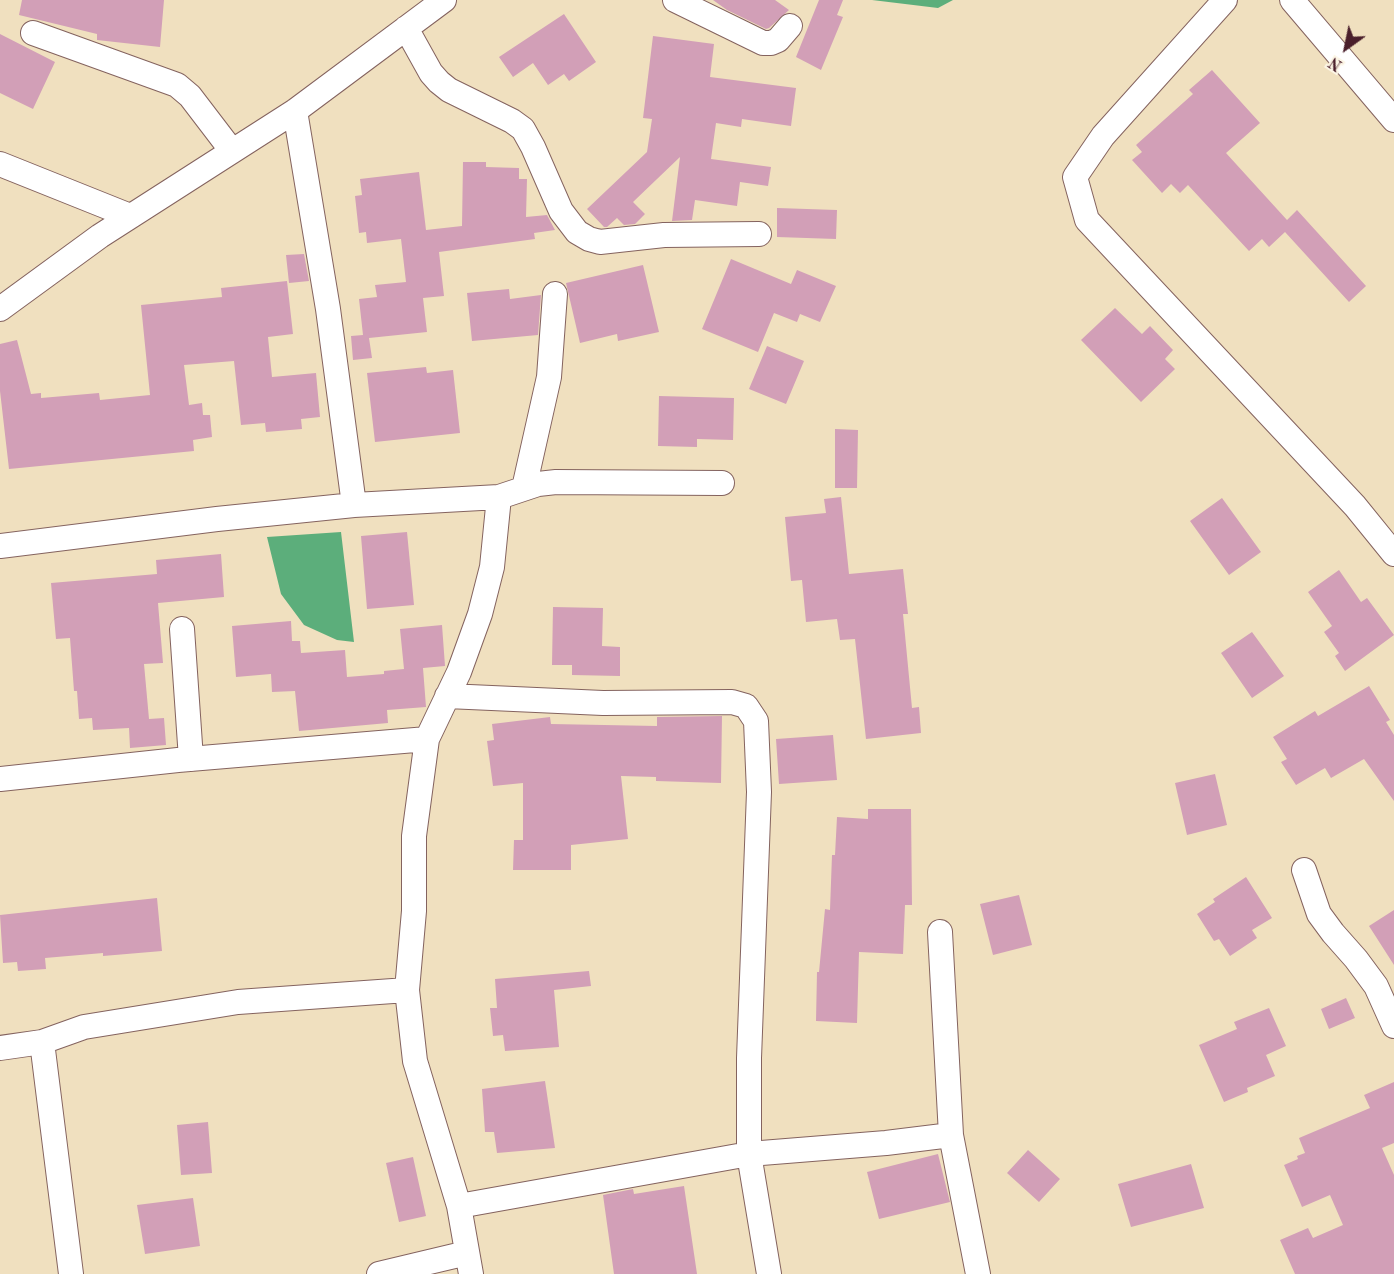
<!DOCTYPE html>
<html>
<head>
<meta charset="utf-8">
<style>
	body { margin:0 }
	#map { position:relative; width:1394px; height:1274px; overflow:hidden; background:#f0e0bf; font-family:"Old Standard TT",serif }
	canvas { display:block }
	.north { position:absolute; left:1316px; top:18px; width:60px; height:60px; -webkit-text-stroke:4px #fcf5e5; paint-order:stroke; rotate:213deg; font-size:16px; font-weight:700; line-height:24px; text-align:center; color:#4a1f2b }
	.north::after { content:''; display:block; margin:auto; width:21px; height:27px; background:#4a1f2b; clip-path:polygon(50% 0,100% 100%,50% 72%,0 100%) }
</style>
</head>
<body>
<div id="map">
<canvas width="1394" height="1274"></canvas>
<div class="north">N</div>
</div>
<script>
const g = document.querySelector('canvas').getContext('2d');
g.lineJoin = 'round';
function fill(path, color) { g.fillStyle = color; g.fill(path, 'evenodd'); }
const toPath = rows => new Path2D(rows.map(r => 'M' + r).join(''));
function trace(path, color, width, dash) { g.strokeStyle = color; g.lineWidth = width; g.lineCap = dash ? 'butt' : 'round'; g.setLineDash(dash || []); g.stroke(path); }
fill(toPath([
	[872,0,953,0,938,8],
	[341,532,354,642,337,640,304,625,281,594,267,537]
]), '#5cae7b');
fill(toPath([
	[22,0,164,0,160,47,97,40,97,34,19,15],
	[713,0,775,0,789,10,769,28,766,29,727,10],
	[819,0,843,0,837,15,843,17,821,70,796,57],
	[564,14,596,62,569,81,564,74,548,85,533,63,513,77,499,57],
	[0,34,55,62,33,109,0,93],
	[653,36,714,44,710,77,796,88,791,126,742,119,741,127,716,123,711,159,771,167,768,186,740,182,737,206,695,200,692,220,672,221,680,157,633,202,645,214,635,224,624,225,617,218,607,227,604,227,587,209,647,152,652,119,643,118],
	[1212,70,1260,123,1226,153,1287,220,1297,210,1366,286,1349,302,1285,232,1269,247,1262,239,1249,251,1188,185,1180,193,1171,184,1162,193,1132,160,1142,152,1136,145,1193,94,1189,90],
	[463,162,486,162,486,167,519,168,519,179,527,179,526,217,547,215,555,230,534,233,535,239,439,252,444,296,423,298,427,332,369,338,372,358,353,360,351,336,363,335,359,299,377,297,375,285,406,282,401,239,367,243,366,232,359,233,355,196,362,195,360,179,419,172,426,230,462,226],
	[777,208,837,210,836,239,777,237],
	[304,254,309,281,289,283,286,255],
	[731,259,791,284,797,270,836,286,820,322,800,314,797,322,774,313,758,352,702,329],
	[643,265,659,332,618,341,617,334,580,343,566,283],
	[287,281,293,334,268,337,272,377,316,373,320,417,301,419,302,429,266,432,265,423,241,425,234,361,184,365,189,405,202,403,203,415,210,415,212,437,193,440,194,451,9,469,0,391,0,344,17,340,31,394,41,393,41,398,99,393,100,400,150,395,141,305,222,297,221,288],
	[509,289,510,299,541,295,538,335,472,341,467,293],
	[1115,308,1142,334,1150,326,1173,350,1165,359,1175,369,1141,402,1081,340],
	[767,346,804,361,786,404,749,389],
	[426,367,427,373,453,370,460,433,375,442,367,373],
	[659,396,734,398,733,440,697,439,697,447,658,446],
	[835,429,858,430,857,488,835,488],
	[841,497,849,574,903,569,908,614,903,614,912,708,919,707,921,733,866,739,855,639,840,640,837,619,806,622,802,580,791,581,785,517,826,513,824,499],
	[1222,498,1261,552,1229,575,1190,521],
	[407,532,414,605,367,609,361,536],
	[221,554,224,597,158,603,163,663,144,664,149,719,164,718,166,745,130,748,129,728,93,730,92,718,79,719,77,691,74,691,70,638,56,639,51,583,157,574,156,560],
	[1339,570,1361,602,1367,598,1394,635,1345,671,1335,656,1339,653,1324,632,1332,626,1308,592],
	[553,607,603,608,602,646,620,647,620,676,572,675,572,665,552,665],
	[291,621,292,641,300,641,301,653,345,650,347,677,384,674,384,671,404,669,400,629,442,625,445,666,423,668,426,707,387,710,388,723,299,731,295,691,272,692,271,674,236,677,232,626],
	[1252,632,1284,676,1252,698,1221,653],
	[1369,686,1390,720,1386,722,1394,735,1394,801,1364,759,1331,778,1325,768,1296,785,1281,762,1287,759,1273,737,1315,711,1318,716],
	[722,716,721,783,656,781,656,777,621,776,628,839,571,845,571,870,513,870,514,840,523,840,523,783,493,786,487,741,494,740,492,724,550,717,551,724,657,726,657,717],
	[833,735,837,780,779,784,776,739],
	[1215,774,1227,825,1187,835,1175,783],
	[868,809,911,809,912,905,905,905,903,954,859,952,857,1023,816,1021,817,972,819,972,825,909,830,910,832,855,835,855,837,817,868,819],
	[1246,877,1272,918,1252,930,1257,938,1230,956,1219,939,1214,941,1197,914,1215,902,1213,899],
	[1019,895,1032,945,993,955,980,904],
	[157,898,162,951,103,956,103,953,45,958,46,969,18,971,17,962,3,963,0,915],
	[1394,910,1394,965,1369,926],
	[589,971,591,986,554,990,559,1047,505,1051,503,1035,493,1036,490,1008,497,1008,495,979],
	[1346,998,1355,1018,1329,1029,1321,1009],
	[1269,1008,1286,1046,1266,1055,1275,1076,1247,1088,1248,1092,1224,1102,1199,1045,1237,1029,1234,1022],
	[545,1081,555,1148,497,1153,494,1132,485,1132,482,1089],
	[1394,1082,1394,1143,1382,1148,1394,1175,1394,1274,1295,1274,1280,1240,1308,1228,1313,1238,1343,1225,1330,1195,1302,1207,1284,1165,1298,1159,1297,1156,1305,1153,1299,1138,1370,1108,1364,1095],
	[208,1122,212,1173,181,1175,177,1125],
	[1028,1150,1060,1179,1039,1202,1007,1173],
	[938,1154,950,1202,879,1219,867,1172],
	[413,1157,426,1216,399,1222,386,1163],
	[1191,1164,1204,1208,1131,1227,1118,1184],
	[684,1186,697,1274,614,1274,603,1195,633,1189,634,1194],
	[193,1198,200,1246,145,1254,137,1205]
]), '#d29fb7');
const minor = toPath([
	[675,0,763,43,771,43,778,40,790,26],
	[1225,0,1103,136,1075,177,1087,220,1355,506,1394,554],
	[1292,0,1394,120],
	[406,28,431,73,439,82,449,90,512,121,523,129,533,147,561,211,577,232,589,239,600,242,664,235,759,234],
	[33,33,177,85,190,96,232,151],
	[295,111,328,309,354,505],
	[0,164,130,216],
	[0,309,100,236,295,111,444,0],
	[524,488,549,377,555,294],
	[0,546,217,519,354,505,499,497,538,484,556,482,722,483],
	[182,629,191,759],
	[447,696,603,703,732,702,746,706,756,721,759,792,749,1058,749,1154,769,1274],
	[0,779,178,760,427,739],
	[1304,870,1319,914,1333,933,1356,959,1376,986,1394,1026],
	[940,932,951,1135],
	[42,1042,71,1274],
	[0,1048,42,1042,84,1027,238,1002,407,990],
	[459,1206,749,1154,886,1143,951,1135,978,1274],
	[379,1274,467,1253],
	[471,1274,459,1206,415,1061,407,990,414,911,414,836,427,739,459,672,480,614,492,567,499,497]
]);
trace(minor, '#84635f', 26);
trace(minor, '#fff', 24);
</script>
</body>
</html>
